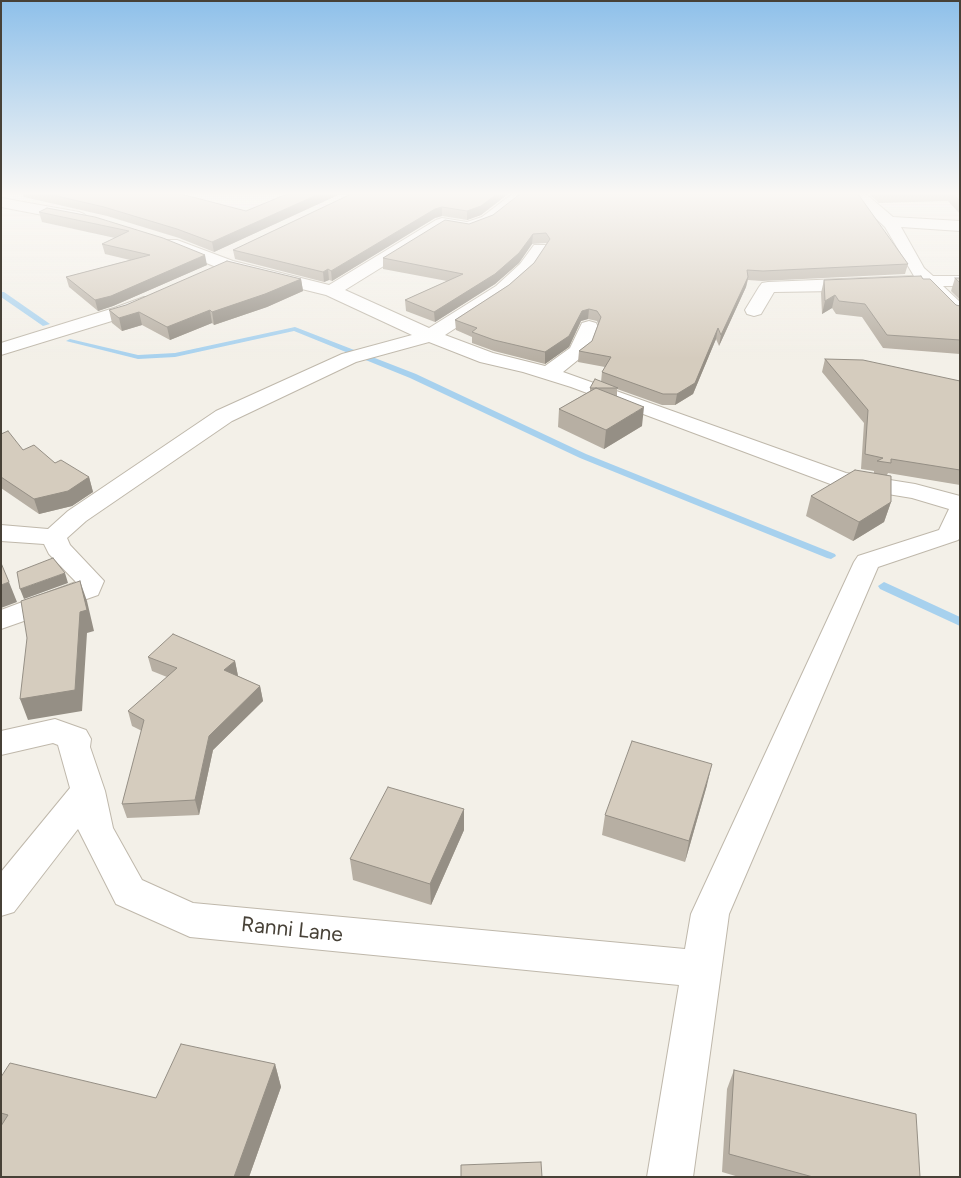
<!DOCTYPE html>
<html>
<head>
<meta charset="utf-8">
<style>
	body { margin:0 }
	#map { position:relative; width:961px; height:1178px; overflow:hidden; background:#f3f0e8; font-family:Figtree,sans-serif }
	canvas { display:block }
	.frame { position:absolute; inset:0; border:2px solid #474137; pointer-events:none }
</style>
</head>
<body>
<div id="map">
<canvas width="961" height="1178"></canvas>
<div class="frame"></div>
</div>
<script>
const g = document.querySelector('canvas').getContext('2d');
g.lineJoin = 'round';
const toPath = rows => new Path2D(rows.map(r => 'M' + r).join(''));
function fill(path, color) { g.fillStyle = color; g.fill(path, 'evenodd'); }
function trace(path, color, width, dash) { g.strokeStyle = color; g.lineWidth = width; g.lineCap = dash ? 'butt' : 'round'; g.setLineDash(dash || []); g.stroke(path); }
function label(font, color, halo, rows, align = 'center') {
  g.font = font + ' Figtree,sans-serif'; g.lineWidth = 5; g.setLineDash([]); g.textBaseline = 'middle'; g.strokeStyle = halo; g.fillStyle = color; for (const [text, x, y, turn = 0] of rows) {
    g.save(); g.translate(x, y); g.rotate((+turn || 0) * Math.PI / 180); g.textAlign = isNaN(turn) ? turn : align; if (halo) g.strokeText(text, 0, 0); g.fillText(text, 0, 0); g.restore();
  }
}
fill(toPath([
	[1,292,4,292,50,324,43,326,1,297,1,292],
	[295,327,416,374,586,454,835,554,836,556,831,559,827,558,580,458,410,378,294,331,175,357,138,359,66,341,70,339,138,355,175,353,295,327],
	[884,582,960,617,960,626,880,589,878,586,884,582]
]), '#a7d1ee');
const minor = toPath([
	[512,194,529,194,492,223,468,232,445,228,345,290,429,328,496,286,520,264,534,245,546,245,548,248,532,272,508,294,445,335,493,353,545,366,570,348,582,323,589,321,596,323,598,327,589,351,563,372,846,473,915,484,960,496,960,538,958,540,878,567,729,914,693,1177,647,1177,679,985,190,937,116,904,78,829,14,912,1,916,1,872,70,788,58,745,53,743,1,755,1,731,55,719,86,730,91,739,90,747,105,791,113,828,142,880,193,903,685,949,691,914,854,562,858,556,939,530,949,509,912,498,833,485,571,387,523,372,480,362,429,342,356,362,232,421,86,521,67,538,70,545,104,581,98,595,1,629,1,610,76,582,49,554,44,544,1,541,1,525,48,529,68,511,216,411,342,354,412,335,326,295,221,269,165,246,163,243,165,240,177,240,233,261,329,285,436,220,442,218,467,222,482,217,512,194],
	[850,194,866,194,893,217,960,221,960,231,901,227,924,268,933,276,960,276,960,286,943,286,960,302,960,318,953,317,924,286,837,291,774,292,761,314,754,316,747,314,745,310,759,287,762,283,768,282,914,276,885,227,850,194],
	[1,198,79,212,84,214,87,217,84,220,79,222,1,207,1,198],
	[144,297,150,298,153,302,150,306,128,316,1,355,1,343,114,308,144,297]
]);
trace(minor, '#bfb8ab', 2);
fill(minor, '#fff');
fill(toPath([
	[23,194,181,194,246,211,287,194,508,194,481,215,467,220,442,216,435,218,332,281,329,280,324,282,235,259,233,250,349,195,338,195,214,252,179,238,107,216,24,197],
	[869,194,960,194,960,214,948,201,879,203],
	[39,212,95,217,207,265,113,306,98,311,69,287,66,277,130,260,105,254,102,244,115,238,42,222],
	[493,215,908,264,905,274,762,281,748,280,746,287,719,346,716,339,693,394,675,405,662,405,617,389,617,396,642,426,604,449,558,427,559,409,590,391,590,388,601,382,602,372,605,367,578,362,579,351,592,341,598,324,597,321,588,319,581,321,569,347,545,364,494,351,472,343,472,337,456,330,455,320,509,285,534,263,547,244,546,243,532,244,519,263,495,284,435,322,406,311,405,300,447,281,383,269,383,258],
	[955,278,960,278,960,300,951,291],
	[301,279,303,291,267,307,214,325,212,323,170,340,142,325,122,331,112,323,109,310],
	[923,279,956,305,960,306,960,354,883,348,862,317,836,314,832,308,822,314,821,293,824,280],
	[825,359,960,381,960,485,888,473,887,475,891,502,884,522,853,541,806,516,811,496,874,473,874,471,861,469,864,423,822,372],
	[1,434,23,450,89,477,93,492,72,506,39,514,1,488],
	[148,657,235,661,238,676,260,686,263,701,213,750,199,815,127,818,122,804,142,731,132,726,128,711,167,677,152,671],
	[707,785,685,862,602,835,605,815],
	[464,809,464,830,431,905,353,880,350,859],
	[275,1064,281,1087,249,1177,1,1177,1,1077,156,1098],
	[734,1070,920,1177,739,1177,722,1172,727,1089]
]), '#b7afa3');
fill(toPath([
	[319,194,338,194,338,195,214,252,212,242],
	[497,194,508,194,481,215,467,220,467,211],
	[442,207,442,216,435,218,332,281,331,271,435,209],
	[533,234,532,244,519,263,495,284,435,322,434,312],
	[205,255,207,265,113,306,98,311,95,300],
	[328,269,329,280,324,282,323,272],
	[748,277,746,287,719,346,721,335],
	[301,279,303,291,267,307,214,325,212,312],
	[835,295,832,308,822,314,825,301],
	[589,309,588,319,581,321,569,347,545,364,545,352,582,311],
	[210,310,212,323,170,340,167,327],
	[139,312,142,325,122,331,119,318],
	[718,328,716,339,693,394,675,405,677,394],
	[644,407,642,426,604,449,606,430],
	[89,477,93,492,72,506,39,514,34,499],
	[891,502,884,522,853,541,859,522],
	[65,573,68,583,24,599,20,589],
	[80,581,87,601,94,631,87,633,82,711,28,720,20,699],
	[9,582,17,602,1,608,1,585],
	[235,661,238,676,228,685,224,670],
	[260,686,263,701,213,750,199,815,195,800,209,736],
	[712,764,707,785,685,862,689,841],
	[464,809,464,830,431,905,430,884],
	[275,1064,281,1087,249,1177,234,1177]
]), '#958f85');
const building = toPath([
	[48,194,181,194,246,211,287,194,319,194,212,242,177,229,104,207,48,194],
	[350,194,497,194,481,206,467,211,442,207,435,209,331,271,328,269,323,272,233,250,349,195,350,194],
	[520,194,858,194,908,264,763,271,747,270,748,277,721,335,718,328,695,383,677,394,663,394,602,372,611,357,579,351,592,341,601,317,597,311,589,309,582,311,569,336,545,352,494,340,472,332,477,328,455,320,509,285,534,263,550,239,546,233,533,234,519,253,495,274,434,312,405,300,463,274,383,258,445,220,469,224,493,215,520,194],
	[953,194,960,194,960,201,953,194],
	[47,208,95,217,163,238,205,255,111,296,95,300,66,277,150,255,102,244,129,231,39,212,47,208],
	[227,261,301,279,265,294,212,312,210,310,167,327,139,312,119,318,109,310,126,305,227,261],
	[921,276,923,279,930,279,956,305,960,306,960,340,887,335,865,304,839,301,835,295,825,301,824,280,921,276],
	[955,278,960,278,960,283,955,278],
	[825,359,863,360,960,381,960,470,891,459,891,463,877,461,883,458,865,454,868,410,825,359],
	[595,379,618,388,590,388,595,379],
	[596,388,644,407,606,430,559,409,596,388],
	[8,431,23,450,34,445,55,463,61,460,89,477,68,491,34,499,1,477,1,434,8,431],
	[855,470,891,476,891,502,859,522,811,496,855,470],
	[53,558,65,573,20,589,17,572,53,558],
	[1,563,9,582,1,585,1,563],
	[80,581,87,610,80,612,75,690,20,699,27,638,21,601,80,581],
	[173,634,235,661,224,670,260,686,209,736,195,800,122,804,144,720,128,711,177,668,148,657,173,634],
	[632,741,712,764,689,841,605,815,632,741],
	[388,787,464,809,430,884,350,859,388,787],
	[181,1044,275,1064,234,1177,1,1177,1,1126,8,1115,1,1113,1,1077,10,1063,156,1098,181,1044],
	[734,1070,916,1114,920,1177,813,1177,729,1154,734,1070],
	[541,1162,542,1177,461,1177,461,1165,541,1162]
]);
fill(building, '#d5ccbe');
trace(building, '#958f85', 1);
const sky = g.createLinearGradient(0, 0, 0, 359);
sky.addColorStop(0, '#8ec0ea');
sky.addColorStop(0.54, '#faf8f5');
sky.addColorStop(1, '#faf8f500');
g.fillStyle = sky;
g.fillRect(0, 0, 961, 359);
label('21px', '#474137', '#fff', [
	["Ranni Lane",292,930,6]
]);
</script>
</body>
</html>
